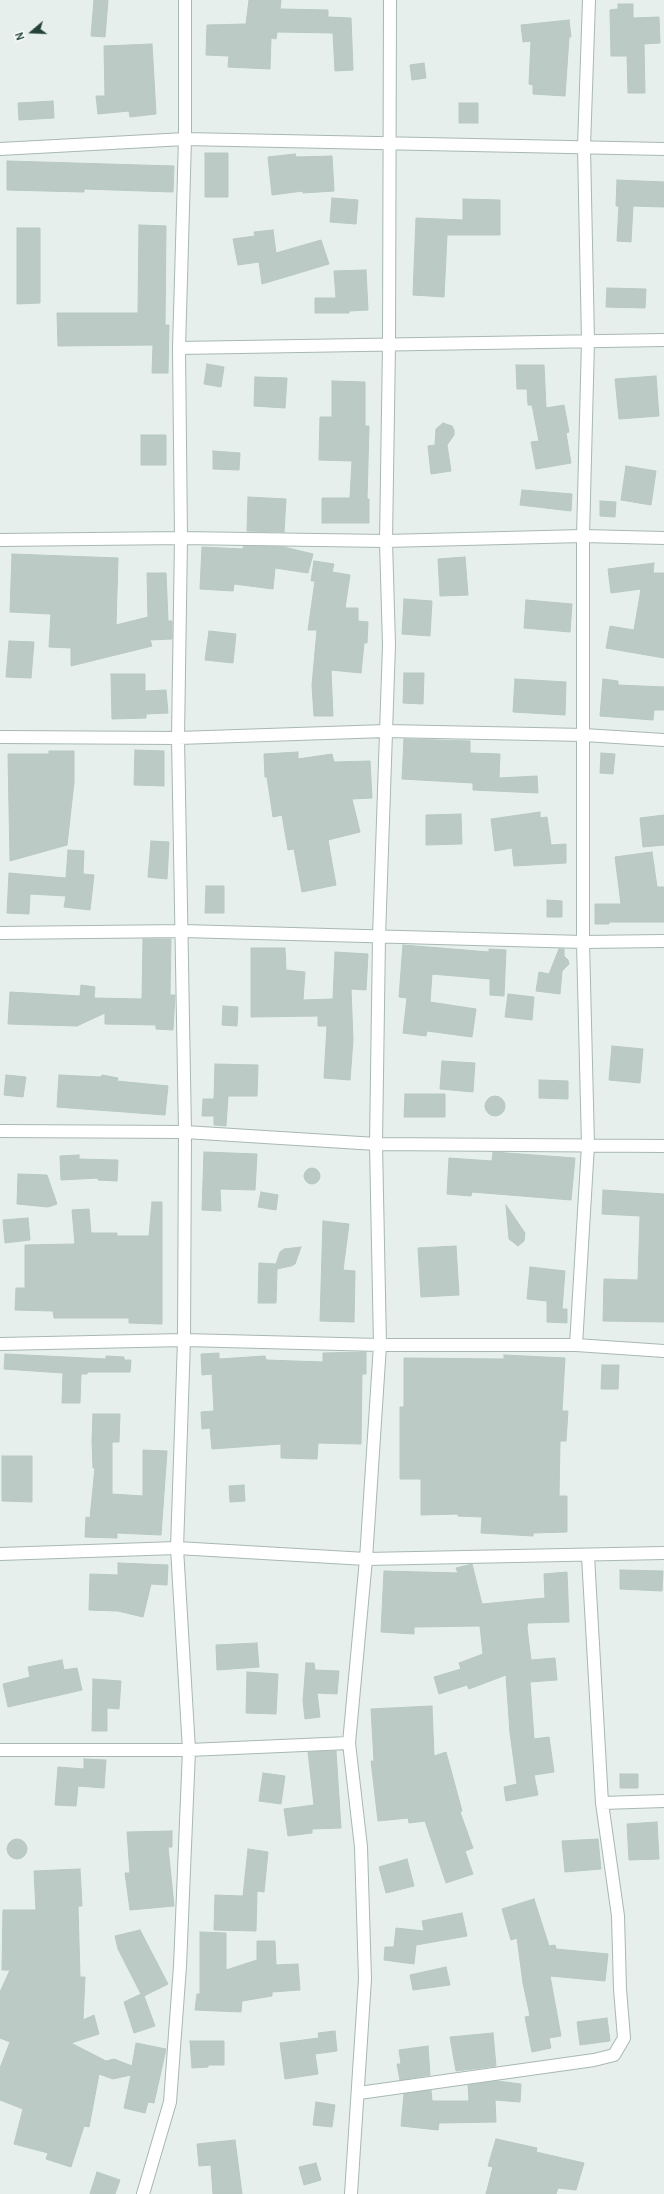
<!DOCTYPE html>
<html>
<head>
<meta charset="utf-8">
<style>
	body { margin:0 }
	#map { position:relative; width:664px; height:2194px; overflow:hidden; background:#e6efeb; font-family:Karla,sans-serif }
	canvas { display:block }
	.north { position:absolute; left:12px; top:12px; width:40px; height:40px; -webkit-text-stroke:3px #f7fbf9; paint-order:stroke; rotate:251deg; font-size:11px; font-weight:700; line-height:16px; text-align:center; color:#24423a }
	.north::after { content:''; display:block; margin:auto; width:14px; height:18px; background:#24423a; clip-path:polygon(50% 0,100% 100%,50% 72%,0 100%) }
</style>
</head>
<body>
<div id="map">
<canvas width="664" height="2194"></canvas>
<div class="north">N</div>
</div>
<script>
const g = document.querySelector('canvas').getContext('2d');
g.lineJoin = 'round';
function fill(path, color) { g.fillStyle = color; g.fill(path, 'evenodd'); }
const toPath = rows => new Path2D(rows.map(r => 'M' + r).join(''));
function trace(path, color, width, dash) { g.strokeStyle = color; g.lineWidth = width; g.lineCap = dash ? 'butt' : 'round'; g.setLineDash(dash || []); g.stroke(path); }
const building = toPath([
	[94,0,108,0,105,37,91,36,94,0],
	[249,0,281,0,280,9,328,10,328,17,351,18,353,70,335,71,333,33,277,32,276,39,271,38,270,69,228,67,229,56,206,55,207,25,246,24,249,0],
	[618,4,633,4,633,18,659,17,660,43,644,44,645,93,628,93,627,56,611,56,610,10,618,9,618,4],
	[569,20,571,37,569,37,565,96,533,94,533,85,529,84,531,41,523,42,521,25,569,20],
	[152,44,156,114,130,117,129,111,98,114,96,96,105,96,104,46,152,44],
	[424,63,426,78,412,80,410,65,424,63],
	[53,101,54,118,19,120,18,103,53,101],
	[459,103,478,103,478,123,459,123,459,103],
	[205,153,228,153,228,197,205,197,205,153],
	[295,154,296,157,332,156,334,191,303,193,303,191,272,195,268,157,295,154],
	[7,161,174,166,173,192,84,189,84,192,7,190,7,161],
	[617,180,664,182,664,207,633,206,631,242,617,241,619,206,616,206,617,180],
	[332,198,358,200,356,224,330,222,332,198],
	[463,199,500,200,500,235,447,235,444,297,413,295,416,218,463,220,463,199],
	[139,225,166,226,165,325,169,325,168,373,152,373,153,345,58,346,57,313,138,313,139,225],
	[17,228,40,228,40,303,17,304,17,228],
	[273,230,276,253,321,240,329,264,262,284,259,262,238,265,233,239,255,236,254,232,273,230],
	[366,270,368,310,349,311,349,313,315,313,315,298,336,298,334,271,366,270],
	[607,288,646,289,645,308,606,307,607,288],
	[207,364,224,367,221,387,204,384,207,364],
	[516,365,544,365,546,408,564,405,569,432,566,433,571,463,536,469,531,442,539,441,532,405,528,405,527,389,517,389,516,365],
	[656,376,659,416,619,419,615,379,656,376],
	[255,377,287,378,285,408,254,406,255,377],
	[332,381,365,382,365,426,369,426,367,499,369,499,369,523,322,523,322,498,350,498,352,461,319,460,320,417,332,417,332,381],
	[443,423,452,426,454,430,454,435,447,445,451,471,431,474,428,446,435,445,436,429,443,423],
	[141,435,166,435,166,465,141,465,141,435],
	[213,451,240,453,239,470,213,469,213,451],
	[626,466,656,471,651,505,621,500,626,466],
	[522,490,572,494,571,511,520,505,522,490],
	[248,497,286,499,284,532,247,531,248,497],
	[600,501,616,502,615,517,600,516,600,501],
	[246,546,284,547,313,554,308,573,275,568,273,589,234,584,233,591,200,589,202,547,243,549,243,547,246,546],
	[12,554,118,558,116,625,148,617,147,573,166,573,168,621,172,621,172,639,150,640,152,646,71,666,71,648,49,647,51,614,10,612,12,554],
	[465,557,468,595,440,596,438,559,465,557],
	[314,561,334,564,332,572,350,575,345,608,358,608,358,621,368,622,367,643,364,643,361,673,331,670,333,716,314,716,312,685,317,630,308,630,315,581,311,581,314,561],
	[654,563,653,573,664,573,664,658,606,648,610,626,634,630,641,589,611,593,608,569,654,563],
	[404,599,432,601,430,636,402,634,404,599],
	[526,600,572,604,570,632,524,628,526,600],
	[209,631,236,634,233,663,205,660,209,631],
	[9,641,34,642,31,678,6,677,9,641],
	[404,673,424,673,423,704,403,703,404,673],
	[111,674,145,674,145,691,166,690,168,713,146,714,146,718,112,719,111,674],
	[515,679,566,682,565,715,513,712,515,679],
	[603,679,618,681,618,685,664,687,664,710,654,710,653,720,600,716,603,679],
	[404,739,470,741,470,753,500,754,499,778,537,776,538,793,473,790,473,783,402,779,404,739],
	[135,750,164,751,164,786,134,785,135,750],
	[49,751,74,751,74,782,67,845,10,861,8,754,49,754,49,751],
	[298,752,298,759,332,754,334,762,370,761,372,798,352,799,360,832,328,840,336,885,302,892,294,849,288,850,282,815,273,817,267,777,265,777,264,754,298,752],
	[601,753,615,754,613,774,600,773,601,753],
	[540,812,540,818,547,817,551,845,566,844,566,863,514,866,512,848,495,851,491,819,540,812],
	[461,814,462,844,426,845,426,815,461,814],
	[664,815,664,845,643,847,640,818,664,815],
	[151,841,169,842,167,879,148,877,151,841],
	[68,850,84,851,83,874,94,875,90,910,64,907,66,896,30,894,29,914,7,913,9,873,66,878,68,850],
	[652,852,657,887,664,887,664,922,609,922,609,924,595,924,595,904,621,904,615,857,652,852],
	[206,886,224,886,224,913,205,913,206,886],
	[547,900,562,901,562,917,547,917,547,900],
	[143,939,171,939,170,995,175,995,173,1030,156,1029,156,1025,105,1024,105,1013,77,1026,8,1024,10,992,80,996,81,985,95,987,94,998,142,999,143,939],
	[403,945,489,952,489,949,506,950,504,996,490,995,490,979,432,974,430,1002,476,1009,472,1037,427,1031,426,1036,403,1033,407,998,399,997,403,945],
	[251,948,285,948,286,970,305,972,303,1000,333,999,335,952,368,954,366,990,351,989,353,1040,350,1080,324,1078,327,1026,318,1026,318,1016,251,1017,251,948],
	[559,949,564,949,564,956,568,960,569,964,562,971,560,994,536,991,539,972,549,974,559,949],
	[508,994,534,997,532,1020,505,1017,508,994],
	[223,1006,238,1007,237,1026,222,1025,223,1006],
	[612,1046,643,1049,640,1083,609,1080,612,1046],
	[442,1061,475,1063,473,1092,440,1089,442,1061],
	[215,1064,258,1065,257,1096,228,1096,226,1126,214,1125,214,1116,202,1116,203,1099,214,1099,215,1064],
	[6,1075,26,1077,23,1097,4,1095,6,1075],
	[59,1075,101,1077,102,1075,118,1078,117,1081,168,1086,165,1115,57,1107,59,1075],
	[539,1080,568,1081,568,1099,539,1098,539,1080],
	[405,1094,445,1094,445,1117,404,1117,405,1094],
	'485 1106a10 10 0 1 1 20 0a10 10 0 1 1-20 0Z',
	[204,1152,257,1154,255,1190,220,1189,221,1211,202,1210,204,1152],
	[493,1152,575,1158,571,1200,472,1192,471,1196,447,1194,449,1158,492,1161,493,1152],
	[79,1155,79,1159,118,1160,117,1181,98,1180,98,1178,61,1180,60,1156,79,1155],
	'304 1176a8 8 0 1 1 16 0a8 8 0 1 1-16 0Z',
	[18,1174,47,1175,57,1204,48,1207,17,1204,18,1174],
	[603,1190,664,1194,664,1322,603,1321,604,1279,638,1280,640,1216,602,1214,603,1190],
	[261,1192,278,1195,276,1210,258,1207,261,1192],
	[152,1202,162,1202,162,1324,129,1323,129,1318,54,1318,53,1311,15,1310,16,1288,25,1288,25,1245,75,1244,72,1210,89,1209,91,1233,117,1233,117,1236,149,1236,152,1202],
	[506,1205,525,1233,524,1241,518,1246,509,1239,506,1205],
	[28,1218,30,1240,5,1243,3,1220,28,1218],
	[323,1221,349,1224,343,1270,355,1271,354,1322,320,1321,323,1221],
	[456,1246,459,1295,421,1297,418,1248,456,1246],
	[301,1247,295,1264,291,1266,277,1269,276,1303,258,1303,259,1263,276,1264,280,1252,284,1249,301,1247],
	[530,1267,565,1271,562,1309,567,1309,567,1323,547,1322,547,1301,527,1299,530,1267],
	[366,1352,366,1374,362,1374,361,1444,318,1443,317,1459,281,1458,281,1444,212,1449,210,1428,202,1429,201,1412,214,1411,212,1374,202,1375,201,1354,219,1353,219,1359,265,1356,266,1360,323,1362,323,1353,366,1352],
	[5,1354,106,1359,106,1356,124,1357,124,1360,131,1360,130,1372,88,1372,87,1374,81,1374,80,1403,62,1403,63,1373,4,1369,5,1354],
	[504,1355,565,1358,562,1411,568,1411,566,1441,560,1441,559,1496,567,1496,567,1532,533,1533,533,1536,481,1533,482,1517,458,1516,458,1514,421,1515,421,1479,400,1479,400,1407,404,1407,404,1358,504,1359,504,1355],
	[602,1365,619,1365,618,1389,601,1389,602,1365],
	[93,1414,120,1414,119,1442,112,1442,112,1494,143,1496,143,1450,167,1451,161,1535,117,1533,117,1538,85,1537,86,1517,90,1518,95,1468,93,1468,92,1441,93,1414],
	[2,1456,32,1456,32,1502,2,1501,2,1456],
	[244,1485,245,1501,230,1502,229,1486,244,1485],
	[118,1563,168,1565,167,1585,151,1584,143,1617,118,1611,89,1610,90,1574,118,1575,118,1563],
	[472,1564,482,1604,545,1598,544,1574,567,1572,569,1622,528,1623,527,1628,531,1660,555,1658,557,1680,530,1682,534,1739,549,1737,554,1772,534,1775,538,1795,506,1801,504,1787,517,1784,510,1733,506,1675,469,1689,467,1685,439,1694,434,1677,461,1669,459,1663,483,1654,480,1626,414,1627,414,1634,381,1632,384,1571,458,1573,456,1568,472,1564],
	[620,1570,663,1571,662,1591,620,1589,620,1570],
	[257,1643,259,1667,217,1670,216,1645,257,1643],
	[62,1660,64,1670,77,1668,82,1690,8,1707,3,1684,30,1677,28,1667,62,1660],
	[306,1663,314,1663,315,1670,339,1671,337,1694,317,1693,320,1717,305,1719,303,1701,306,1663],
	[247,1672,278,1674,276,1714,246,1713,247,1672],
	[93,1679,121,1681,119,1709,107,1708,107,1731,92,1731,93,1679],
	[432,1706,434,1756,446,1752,462,1811,460,1812,473,1848,465,1851,473,1874,446,1883,425,1821,409,1823,408,1818,378,1821,371,1761,374,1761,371,1709,432,1706],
	[336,1751,341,1828,312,1829,312,1833,288,1836,284,1809,314,1805,308,1752,336,1751],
	[84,1759,106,1760,104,1788,78,1786,76,1806,55,1805,58,1767,84,1769,84,1759],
	[263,1773,285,1776,281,1804,259,1801,263,1773],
	[620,1774,638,1774,638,1788,620,1788,620,1774],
	[657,1822,659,1859,629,1860,627,1824,657,1822],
	[172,1831,172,1847,168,1847,174,1906,130,1910,125,1873,130,1873,127,1832,172,1831],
	[598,1839,601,1869,565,1872,562,1841,598,1839],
	'7 1849a10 10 0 1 1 20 0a10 10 0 1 1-20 0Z',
	[248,1849,268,1852,264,1892,257,1891,256,1931,214,1930,215,1895,243,1896,248,1849],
	[407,1859,414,1886,386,1893,379,1867,407,1859],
	[80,1869,82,1906,78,1906,80,1977,85,1977,83,2020,94,2015,99,2034,71,2043,106,2061,114,2059,132,2066,136,2043,166,2049,154,2103,148,2102,145,2113,124,2108,131,2075,113,2079,99,2074,89,2127,84,2126,71,2167,46,2159,48,2153,14,2144,23,2109,0,2100,0,2068,10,2042,0,2038,0,1992,10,1970,2,1970,3,1910,36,1910,34,1871,80,1869],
	[534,1899,549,1946,555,1945,556,1949,608,1954,605,1981,550,1976,561,2036,549,2038,551,2048,532,2052,525,2017,530,2016,523,1983,517,1938,511,1940,502,1909,534,1899],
	[462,1913,467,1936,416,1945,414,1964,384,1960,385,1947,394,1947,396,1928,424,1931,422,1921,462,1913],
	[140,1930,168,1984,144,1996,155,2026,134,2033,124,2002,141,1994,118,1949,115,1936,140,1930],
	[200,1932,226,1933,226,1970,257,1960,257,1941,275,1941,276,1965,298,1964,300,1990,272,1992,272,1996,242,2001,241,2012,195,2010,197,1994,200,1994,200,1932],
	[446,1967,450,1985,413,1990,410,1975,446,1967],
	[607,2018,610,2041,580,2045,577,2022,607,2018],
	[335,2031,337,2051,315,2054,318,2074,285,2079,280,2043,319,2038,318,2033,335,2031],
	[493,2033,496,2066,456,2071,450,2037,493,2033],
	[190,2041,224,2041,224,2065,208,2065,208,2067,192,2068,190,2041],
	[428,2046,430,2075,400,2080,397,2064,401,2064,399,2050,428,2046],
	[497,2081,521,2084,520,2102,495,2100,496,2122,439,2123,438,2130,401,2126,404,2094,431,2090,432,2101,469,2101,468,2085,497,2081],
	[316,2102,335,2105,332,2127,313,2125,316,2102],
	[496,2139,537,2148,536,2152,584,2163,576,2190,558,2188,556,2194,486,2194,493,2167,488,2166,496,2139],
	[235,2140,242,2194,213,2194,211,2165,199,2166,197,2144,235,2140],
	[316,2163,321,2180,304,2185,299,2167,316,2163],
	[97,2172,120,2180,115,2194,90,2194,97,2172]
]);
fill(building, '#bbcac4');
trace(building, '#b8c9c2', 1);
const minor = toPath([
	[0,149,185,139,664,149],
	[179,348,664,340],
	[0,540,181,538,386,541,583,536,664,538],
	[0,737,178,738,386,731,584,735,664,740],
	[0,933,183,931,583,942,664,941],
	[0,1131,185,1132,376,1144,664,1146],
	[0,1344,184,1340,380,1345,576,1345,664,1351],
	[576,1345,588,1145,583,942,583,536,588,341,584,147,589,0],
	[0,1554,177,1548,366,1559,664,1553],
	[0,1750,189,1750,349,1743],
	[602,1803,664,1801],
	[359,2093,594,2060,614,2055,624,2038,620,1989,618,1916,602,1803,588,1556],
	[143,2194,170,2102,180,1966,189,1750,177,1548,184,1340,185,1132,178,738,181,538,179,348,185,139,185,0],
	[351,2194,365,1979,361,1847,349,1743,366,1559,380,1345,376,1144,379,937,389,645,386,541,389,345,390,0]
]);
trace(minor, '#a8b8b2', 14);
trace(minor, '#fff', 12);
</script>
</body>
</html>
